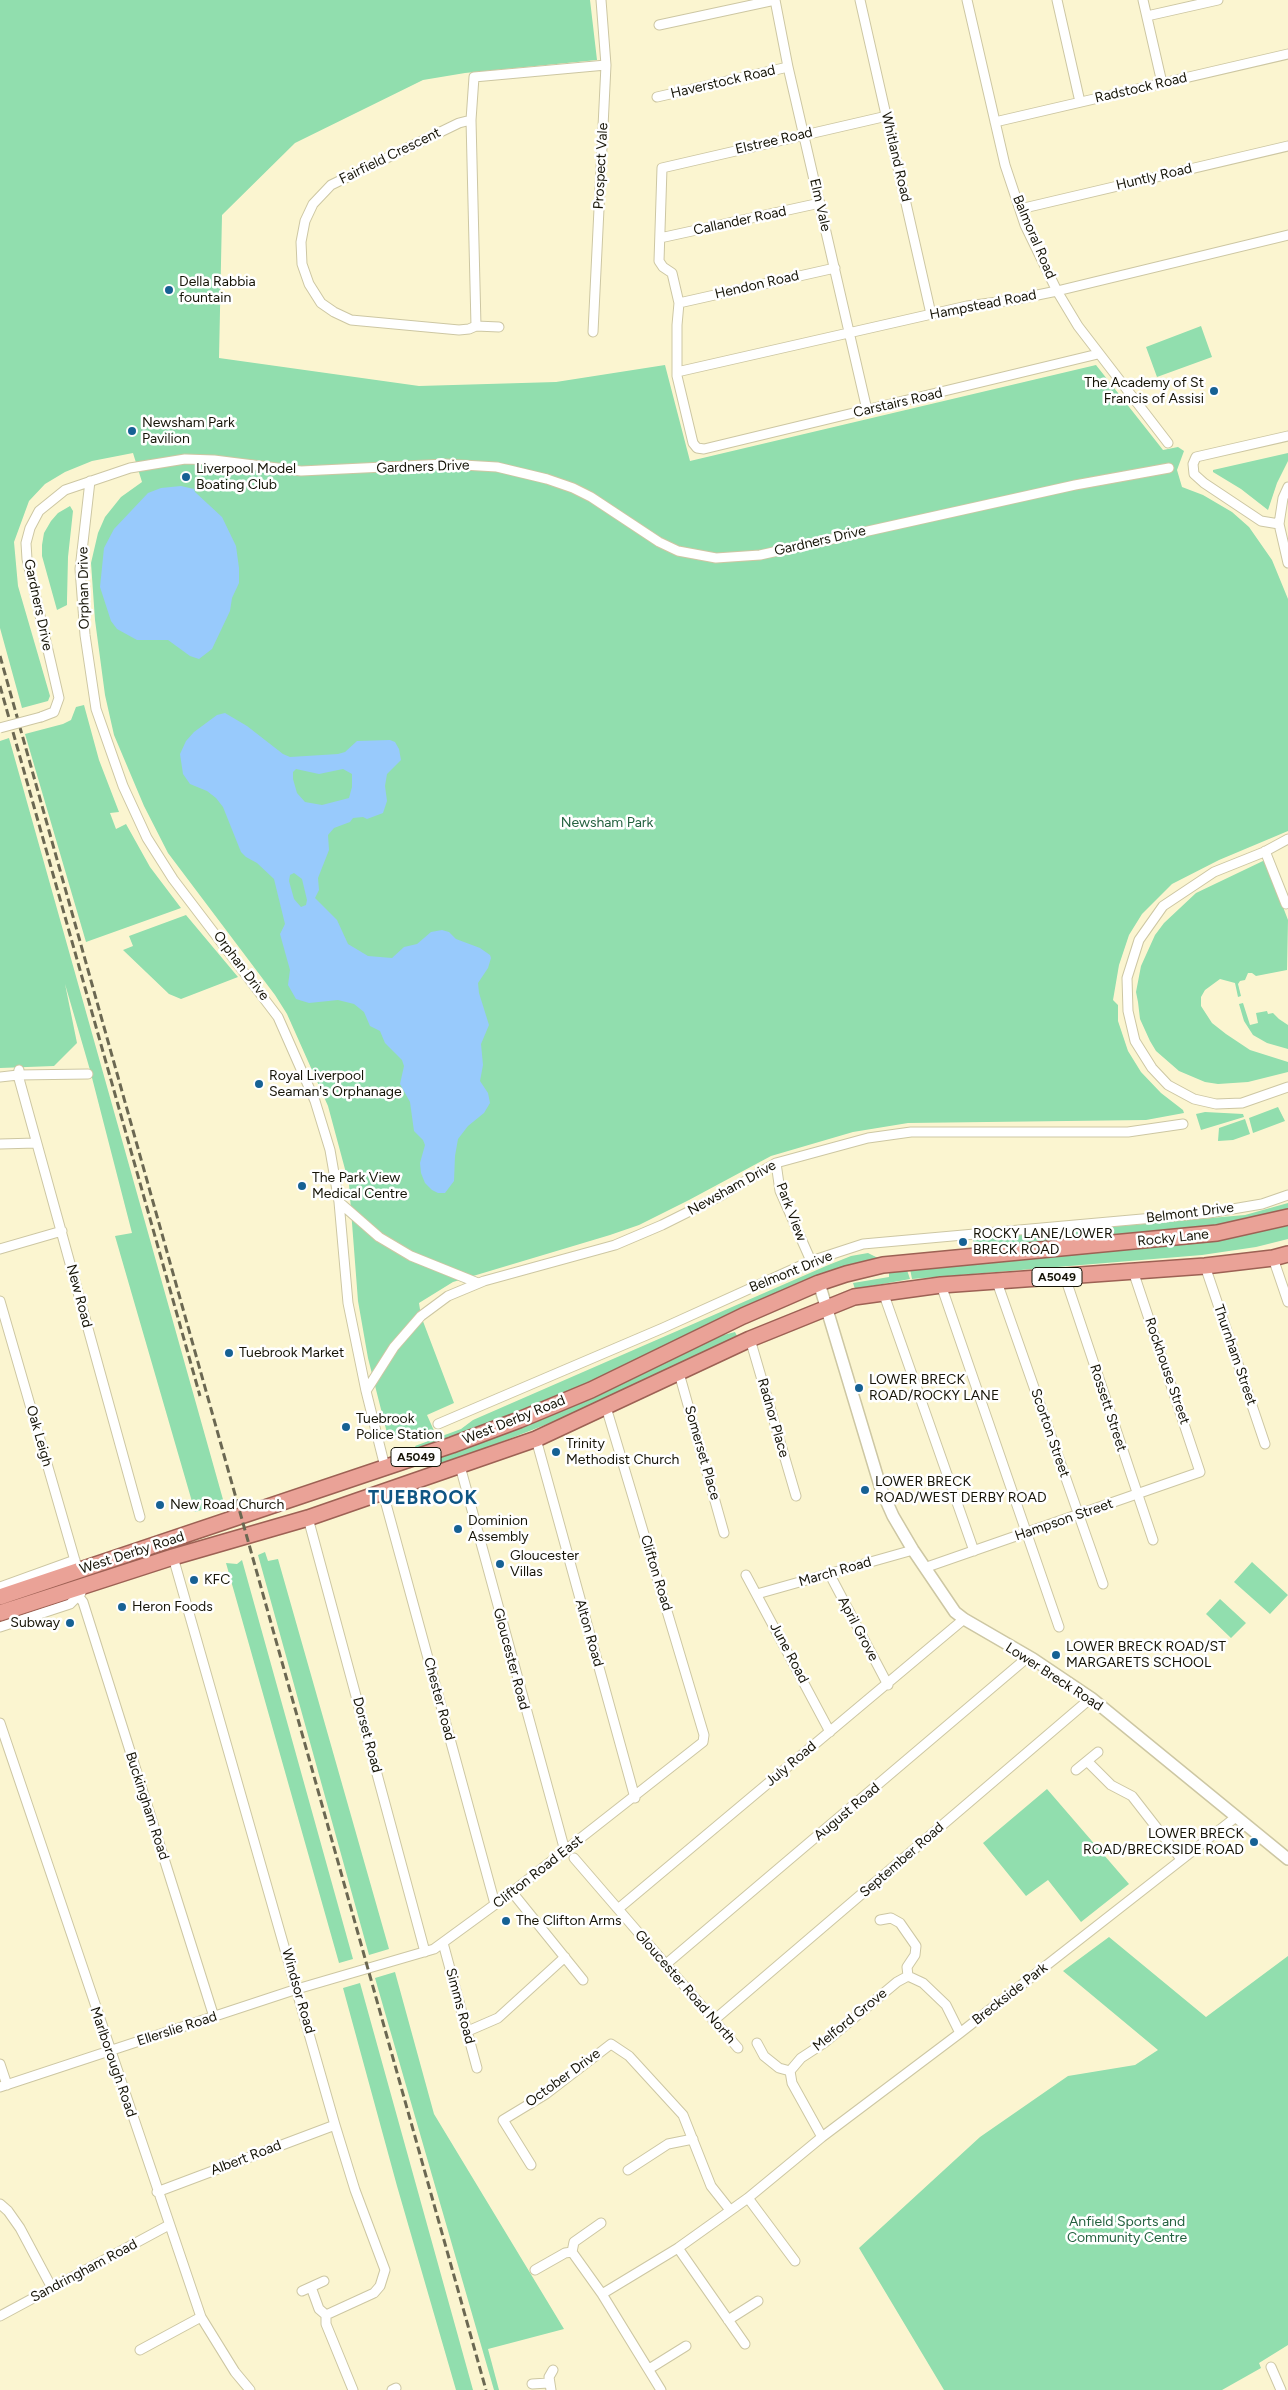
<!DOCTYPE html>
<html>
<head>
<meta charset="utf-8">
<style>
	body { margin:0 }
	canvas { display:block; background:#fbf5d0 }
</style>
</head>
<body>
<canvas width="1288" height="2390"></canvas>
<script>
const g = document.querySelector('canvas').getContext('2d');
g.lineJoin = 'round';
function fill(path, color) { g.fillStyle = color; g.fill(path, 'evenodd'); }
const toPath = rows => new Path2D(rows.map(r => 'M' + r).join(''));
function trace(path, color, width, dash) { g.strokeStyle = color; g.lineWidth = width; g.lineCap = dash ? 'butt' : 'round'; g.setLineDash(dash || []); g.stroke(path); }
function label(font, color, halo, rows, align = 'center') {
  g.font = font + ' Figtree,sans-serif'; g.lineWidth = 5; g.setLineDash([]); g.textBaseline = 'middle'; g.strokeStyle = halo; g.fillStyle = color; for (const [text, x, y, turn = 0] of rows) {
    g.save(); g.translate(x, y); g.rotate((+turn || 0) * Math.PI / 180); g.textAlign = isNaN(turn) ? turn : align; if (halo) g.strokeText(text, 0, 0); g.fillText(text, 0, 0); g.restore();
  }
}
fill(toPath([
	[0,0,590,0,597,60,465,73,423,80,295,143,222,215,219,358,419,386,556,382,665,365,690,461,1096,365,1163,450,1178,447,1184,451,1177,470,1182,487,1203,495,1232,512,1249,527,1272,560,1288,599,1288,831,1219,860,1172,884,1142,914,1129,935,1119,965,1113,1000,1118,1005,1118,1021,1128,1051,1141,1072,1161,1093,1183,1110,1184,1113,1146,1120,908,1123,853,1132,771,1156,689,1200,639,1225,610,1235,453,1282,419,1303,421,1316,454,1403,427,1415,435,1433,413,1441,388,1437,368,1358,358,1301,349,1184,328,1106,287,1014,275,995,168,853,144,806,114,735,105,695,95,620,91,563,98,533,105,517,121,497,142,482,133,453,92,461,65,472,45,484,29,501,14,542,18,586,50,696,48,701,22,708,0,628],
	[1201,326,1212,357,1157,377,1146,347],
	[1288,453,1288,461,1277,483,1268,510,1241,489,1213,472,1213,470],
	[70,506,73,511,68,557,67,600,67,605,57,610,42,556,42,545,44,533,51,521,58,513],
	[84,705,99,760,119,812,110,813,116,829,126,824,150,867,181,908,86,942,25,734,63,724,71,720,76,707],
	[9,738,224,1503,195,1512,115,1236,132,1233,90,1070,65,984,77,1043,54,1066,0,1068,0,741],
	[1265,860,1288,920,1287,970,1256,976,1252,973,1248,973,1245,980,1240,981,1238,984,1241,996,1238,997,1235,983,1220,979,1205,990,1201,997,1201,1006,1212,1023,1226,1034,1250,1050,1288,1062,1288,1072,1248,1082,1218,1084,1205,1082,1179,1071,1156,1051,1150,1041,1140,1019,1138,1002,1136,992,1141,966,1155,935,1164,923,1196,893],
	[186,915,238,977,181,999,169,994,123,950,133,946,129,936],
	[1243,1003,1250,1025,1258,1023,1256,1013,1267,1011,1268,1014,1273,1013,1279,1019,1288,1025,1288,1049,1267,1043,1253,1035,1244,1021,1239,1004],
	[1278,1107,1285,1121,1253,1133,1249,1118],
	[1205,1112,1243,1114,1244,1117,1201,1130,1196,1114],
	[1245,1119,1250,1134,1233,1140,1218,1141,1219,1128],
	[1288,1203,1288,1211,1203,1229,1006,1248,974,1245,973,1239,1245,1215],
	[1288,1224,1288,1239,1256,1247,1202,1255,912,1279,910,1269],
	[868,1253,882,1260,825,1274,777,1292,661,1351,544,1404,418,1451,415,1446,461,1429,473,1420,826,1266,851,1256],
	[907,1270,910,1279,855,1289,853,1283,889,1277,889,1273],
	[735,1332,737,1336,581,1411,429,1470,427,1461,716,1337],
	[265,1552,268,1561,278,1559,389,1949,369,1955,258,1555],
	[242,1560,353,1959,339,1963,226,1563,237,1564],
	[1252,1562,1288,1595,1270,1614,1234,1582],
	[1220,1599,1246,1623,1231,1638,1206,1614],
	[1047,1789,1129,1884,1081,1922,1048,1880,1026,1896,983,1843],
	[1109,1937,1206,2017,1288,1956,1288,2345,1259,2363,1261,2368,1222,2390,944,2390,859,2248,980,2137,1068,2076,1135,2065,1158,2050,1063,1971],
	[395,1972,434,2114,564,2329,488,2349,499,2390,494,2390,375,1978],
	[360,1983,473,2390,456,2390,397,2186,343,1988]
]), '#91deae');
fill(toPath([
	[181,486,194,489,195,492,222,517,236,546,239,568,239,583,232,598,230,611,212,649,199,659,190,656,168,640,137,640,117,629,111,621,100,587,104,548,114,529,148,493,161,488],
	[225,713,247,726,283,754,290,757,338,754,345,752,357,741,390,740,395,742,399,749,401,760,387,774,385,786,387,801,383,813,367,819,363,817,353,818,350,822,334,828,328,835,329,850,318,878,319,890,315,898,337,920,348,944,368,956,392,958,404,947,417,944,431,932,442,930,449,932,456,939,480,948,490,955,491,958,488,968,478,983,479,993,489,1025,481,1044,483,1065,480,1081,488,1093,490,1103,484,1113,468,1126,458,1139,455,1156,454,1181,445,1193,438,1193,432,1190,425,1183,421,1173,420,1163,425,1145,423,1140,414,1131,410,1102,400,1084,404,1066,402,1060,385,1043,380,1031,370,1026,364,1012,354,1004,338,1000,309,1003,296,999,288,985,290,970,280,934,285,924,274,879,257,863,246,857,241,852,223,807,216,798,207,791,190,784,183,774,180,754,186,741,194,732,217,715],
	[296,769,319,774,343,769,352,774,352,787,349,798,322,805,305,802,297,793,293,779,293,772],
	[294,873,302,879,307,900,306,905,301,907,294,899,289,881,290,875]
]), '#98cafc');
const minor = toPath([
	[860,0,931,314],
	[967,0,1005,165,1025,225,1057,291,1078,326,1168,443],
	[1057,0,1080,102],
	[1143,0,1162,83],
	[1147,16,1218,0],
	[659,25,775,0,788,67,867,410],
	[657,97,788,67],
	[887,116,662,168,659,261,663,267,672,273,679,303,677,325,677,376,693,443,697,448,704,449,1098,354],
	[471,120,459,123,331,185,313,204,305,221,301,242,302,264,309,284,321,303,334,312,351,320,459,330,469,329,476,326,499,327],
	[995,122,1288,54],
	[1020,209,1288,146],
	[660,238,820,203],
	[679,303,835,268],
	[476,326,471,120,474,77,606,65],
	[593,332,606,65,601,0],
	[677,372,967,306,1013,300,1057,291,1288,235],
	[90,481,80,569,85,635,96,709,123,786,147,838,173,879,278,1017,315,1101,330,1150,339,1202,348,1303,366,1391,385,1467],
	[1288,487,1283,498,1279,524,1288,563],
	[1279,524,1261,521,1204,483,1194,474,1193,464,1196,457,1288,436],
	[41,717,54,712,59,698,27,559,26,543,30,528,39,511,65,490,130,468,185,459,214,460,301,471,446,464,497,467,547,479,573,488,591,497,659,542,678,551,716,558,760,555,1075,485,1169,468],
	[1288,839,1264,852,1214,872,1163,906,1139,940,1127,978,1128,1011,1135,1041,1152,1068,1168,1085,1194,1099,1216,1104,1242,1103,1288,1087],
	[1265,851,1286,904],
	[88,1074,18,1075,140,1517],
	[0,1077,18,1075,19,1070],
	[0,1144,36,1143],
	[776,1163,780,1191,811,1261],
	[339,1202,379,1237,411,1256,478,1283],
	[0,1249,62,1231],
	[1273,1258,1288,1302],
	[1205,1266,1265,1444],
	[1065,1277,1153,1540],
	[997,1282,1103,1584],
	[941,1285,1059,1627],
	[883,1292,974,1551],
	[0,1301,78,1571],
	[750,1339,796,1496],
	[679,1373,724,1533],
	[366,1391,394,1347,421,1316,448,1296,484,1281,615,1245,662,1225,720,1196,776,1163,868,1138,911,1132,1128,1132,1183,1124],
	[438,1424,663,1328,811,1261,863,1244,1209,1213,1262,1204,1288,1195],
	[536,1439,635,1798],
	[460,1466,565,1851],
	[383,1493,495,1904],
	[308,1518,425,1952],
	[173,1557,335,2125,355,2190,385,2270,380,2286,374,2293,326,2315,326,2324,353,2390],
	[927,1567,1200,1472,1133,1271],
	[829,1573,888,1685],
	[746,1575,830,1732],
	[0,1587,75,1560],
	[757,1594,913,1550],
	[79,1597,83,1602,214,2017],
	[0,1627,70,1604,81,1593],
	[0,1723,201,2317,235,2372,250,2390],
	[1087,1761,1111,1785,1132,1796,1181,1859],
	[1076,1770,1098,1752],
	[574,1858,738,2048],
	[512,1892,583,1980],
	[618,1909,964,1619],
	[880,1920,891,1918,900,1923,916,1946,915,1955,907,1967,908,1976],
	[443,1943,477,2068],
	[665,1965,1028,1657],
	[713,2021,1091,1698],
	[468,2031,498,2018,565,1957],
	[757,2043,764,2056,779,2068,790,2071],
	[0,2064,7,2085],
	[0,2087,297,1989,434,1949,512,1892,703,1742,704,1735,606,1407],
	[822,2137,792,2083,790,2071,801,2058,824,2043,897,1982,908,1976,923,1983,946,2005,960,2033],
	[531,2165,503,2120,546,2094,611,2044,629,2056,683,2115,711,2186,730,2210],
	[628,2170,668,2144,693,2139],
	[157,2192,335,2125],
	[748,2198,795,2261],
	[0,2204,8,2211,20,2228,52,2288],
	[678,2248,745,2344],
	[572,2252,602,2294,661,2390],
	[535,2270,565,2253,572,2252,574,2242,601,2223],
	[311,2287,319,2309,326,2315],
	[302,2291,324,2281],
	[602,2294,678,2248,748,2198,822,2137,960,2033,1236,1817],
	[0,2316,169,2225],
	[728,2320,758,2301],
	[140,2350,201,2317],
	[1271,2367,1281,2390],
	[649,2369,686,2346],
	[532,2384,548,2383],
	[392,2390,396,2388],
	[551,2390,549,2377,553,2370]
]);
const tertiary = toPath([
	[819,1283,881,1489,893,1516,913,1550,955,1612,964,1619,1033,1659,1091,1698,1288,1859]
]);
const trunk = toPath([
	[0,1597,452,1445,519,1420,591,1390,743,1316,819,1283,846,1274,883,1265,1217,1233,1288,1217],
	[0,1613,173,1557,308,1518,536,1439,750,1339,854,1297,941,1285,1205,1266,1273,1258,1288,1254]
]);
trace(minor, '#cdc7a3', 11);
trace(tertiary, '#cdc7a3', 14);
trace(trunk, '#9d6154', 18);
trace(minor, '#fff', 9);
trace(tertiary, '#fff', 11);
trace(trunk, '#eaa297', 15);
trace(toPath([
	[0,656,486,2390],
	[0,686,200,1396]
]), '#6b6852', 3, [8, 4]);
const minorBridge = toPath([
	[0,728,41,717]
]);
trace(minorBridge, '#cdc7a3', 11, []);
trace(minorBridge, '#fff', 9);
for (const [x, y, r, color] of [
	[169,290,5,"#166194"],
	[1214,391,5,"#166194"],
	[132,431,5,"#166194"],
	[186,477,5,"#166194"],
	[259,1084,5,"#166194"],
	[302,1186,5,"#166194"],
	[963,1242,5,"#166194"],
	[229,1353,5,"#166194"],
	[859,1388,5,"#166194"],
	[346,1427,5,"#166194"],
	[556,1452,5,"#166194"],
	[865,1490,5,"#166194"],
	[160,1505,5,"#166194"],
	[458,1529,5,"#166194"],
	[500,1564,5,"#166194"],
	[194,1580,5,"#166194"],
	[122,1607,5,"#166194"],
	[70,1623,5,"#166194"],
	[1056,1655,5,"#166194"],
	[1254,1842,5,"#166194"],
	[506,1921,5,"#166194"]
]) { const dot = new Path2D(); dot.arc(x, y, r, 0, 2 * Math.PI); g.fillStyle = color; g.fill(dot); trace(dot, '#fff', 2); }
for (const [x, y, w] of [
	[1057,1277,50],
	[416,1457,50]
]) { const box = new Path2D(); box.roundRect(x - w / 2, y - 9.5, w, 19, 4); g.fillStyle = '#fff'; g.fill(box); trace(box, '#161407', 1); }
label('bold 12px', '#161407', null, [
	["A5049",1057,1277],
	["A5049",416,1457]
]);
label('14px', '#161407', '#fff', [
	["Haverstock Road",723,82,-13],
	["Radstock Road",1141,88,-13],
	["Elstree Road",774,141,-13],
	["Fairfield Crescent",390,156,-26],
	["Whitland Road",896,157,77],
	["Prospect Vale",601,166,-87],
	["Huntly Road",1154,177,-13],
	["Elm Vale",820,205,77],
	["Callander Road",740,221,-12],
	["Balmoral Road",1034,237,67],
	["Hendon Road",757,285,-13],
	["Hampstead Road",983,305,-11],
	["Carstairs Road",898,403,-13],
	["Gardners Drive",423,467,-2],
	["Gardners Drive",820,541,-13],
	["Orphan Drive",84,588,-91],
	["Gardners Drive",38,605,78],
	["Orphan Drive",241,966,53],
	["Newsham Drive",732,1188,-29],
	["Park View",791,1212,69],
	["Belmont Drive",1190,1213,-7],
	["Rocky Lane",1173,1238,-6],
	["Belmont Drive",791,1272,-22],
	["New Road",79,1296,75],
	["Thurnham Street",1235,1355,71],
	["Rockhouse Street",1167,1371,71],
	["Rossett Street",1108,1408,72],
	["Radnor Place",773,1418,74],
	["West Derby Road",514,1420,-22],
	["Scorton Street",1050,1433,71],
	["Oak Leigh",39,1436,74],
	["Somerset Place",702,1453,74],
	["Hampson Street",1064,1520,-19],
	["West Derby Road",132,1553,-18],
	["March Road",835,1572,-16],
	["Clifton Road",656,1573,73],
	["April Grove",858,1629,62],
	["Alton Road",589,1633,74],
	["June Road",789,1653,62],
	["Gloucester Road",511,1659,75],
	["Lower Breck Road",1054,1677,33],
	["Chester Road",439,1699,75],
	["Dorset Road",367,1735,75],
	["July Road",791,1764,-40],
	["Buckingham Road",147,1806,72],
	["August Road",847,1812,-40],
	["September Road",902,1860,-41],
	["Clifton Road East",538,1872,-38],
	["Gloucester Road North",685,1987,49],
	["Windsor Road",298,1991,74],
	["Breckside Park",1010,1994,-38],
	["Simms Road",460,2006,75],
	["Melford Grove",850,2020,-39],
	["Ellerslie Road",177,2029,-18],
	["Marlborough Road",113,2062,71],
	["October Drive",563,2078,-36],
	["Albert Road",246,2158,-21],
	["Sandringham Road",84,2271,-28]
]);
label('14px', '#161407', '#fff', [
	["Della Rabbia",179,282],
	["fountain",179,298],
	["The Academy of St",1204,383,"right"],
	["Francis of Assisi",1204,399,"right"],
	["Newsham Park",142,423],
	["Pavilion",142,439],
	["Liverpool Model",196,469],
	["Boating Club",196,485],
	["Royal Liverpool",269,1076],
	["Seaman's Orphanage",269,1092],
	["The Park View",312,1178],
	["Medical Centre",312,1194],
	["ROCKY LANE/LOWER",973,1234],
	["BRECK ROAD",973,1250],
	["Tuebrook Market",239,1353],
	["LOWER BRECK",869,1380],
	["ROAD/ROCKY LANE",869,1396],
	["Tuebrook",356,1419],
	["Police Station",356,1435],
	["Trinity",566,1444],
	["Methodist Church",566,1460],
	["LOWER BRECK",875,1482],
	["ROAD/WEST DERBY ROAD",875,1498],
	["New Road Church",170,1505],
	["Dominion",468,1521],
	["Assembly",468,1537],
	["Gloucester",510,1556],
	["Villas",510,1572],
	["KFC",204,1580],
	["Heron Foods",132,1607],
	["Subway",60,1623,"right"],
	["LOWER BRECK ROAD/ST",1066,1647],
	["MARGARETS SCHOOL",1066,1663],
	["LOWER BRECK",1244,1834,"right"],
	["ROAD/BRECKSIDE ROAD",1244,1850,"right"],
	["The Clifton Arms",516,1921]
], 'left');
label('14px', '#256240', '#fff', [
	["Newsham Park",607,823],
	["Anfield Sports and",1127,2222],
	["Community Centre",1127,2238]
]);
g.letterSpacing = '1px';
label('bold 19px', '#0f5583', '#fff', [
	["TUEBROOK",423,1498]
]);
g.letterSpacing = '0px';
</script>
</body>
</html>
